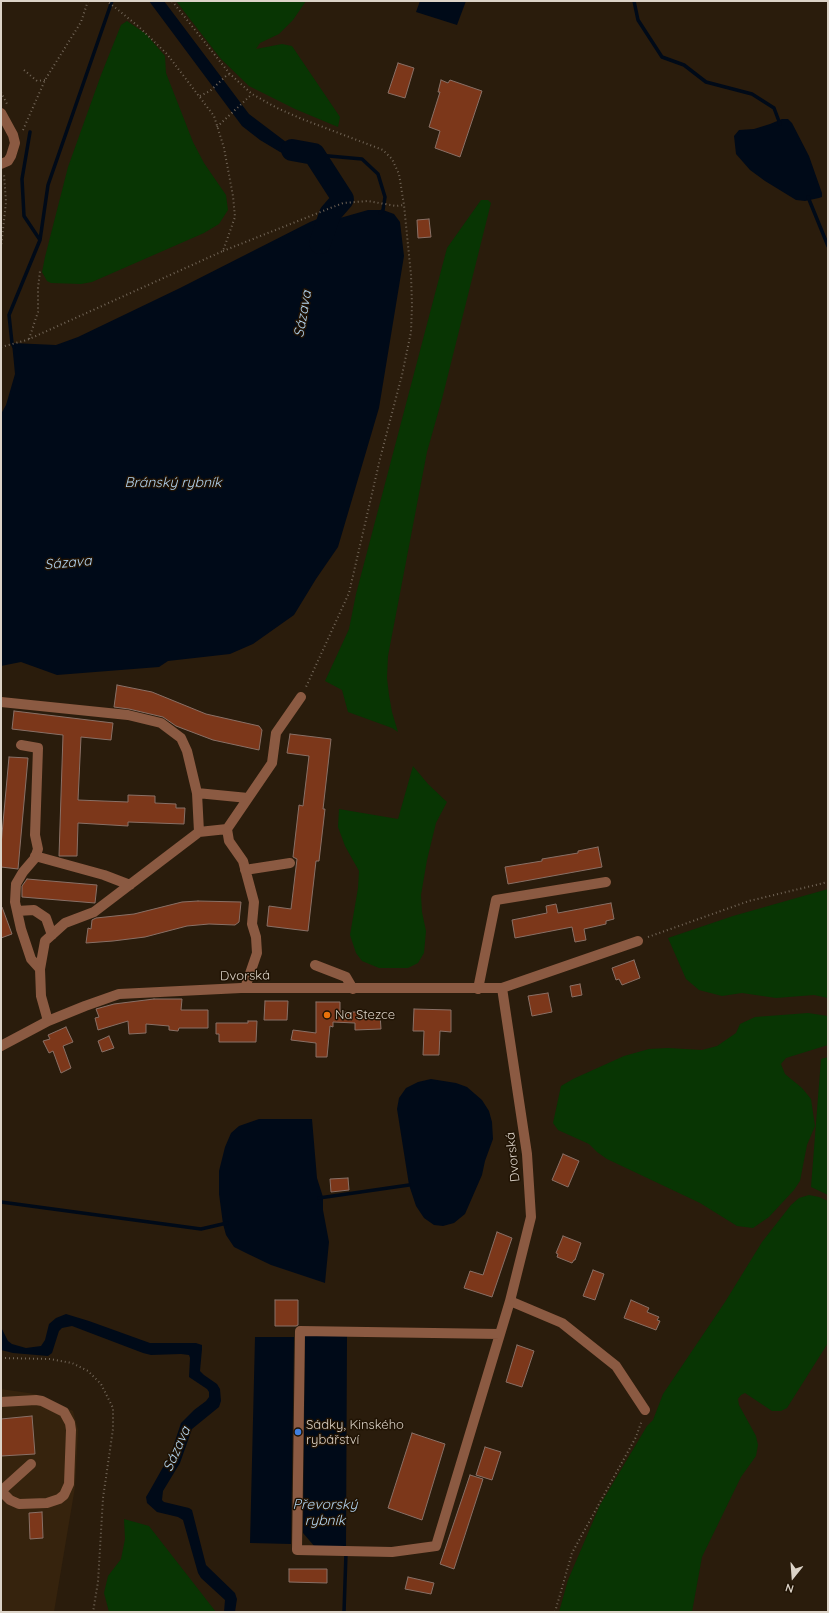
<!DOCTYPE html>
<html>
<head>
<meta charset="utf-8">
<style>
	body { margin:0 }
	#map { position:relative; width:829px; height:1613px; overflow:hidden; background:#2a1c0c; font-family:Quicksand,sans-serif }
	canvas { display:block }
	.frame { position:absolute; inset:0; border:2px solid #dcd3c8; pointer-events:none }
	.north { position:absolute; left:773px; top:1557px; width:40px; height:40px; -webkit-text-stroke:3px #201304; paint-order:stroke; rotate:197deg; font-size:11px; font-weight:700; line-height:16px; text-align:center; color:#dcd3c8 }
	.north::after { content:''; display:block; margin:auto; width:14px; height:18px; background:#dcd3c8; clip-path:polygon(50% 0,100% 100%,50% 72%,0 100%) }
</style>
</head>
<body>
<div id="map">
<canvas width="829" height="1613"></canvas>
<div class="frame"></div>
<div class="north">N</div>
</div>
<script>
const g = document.querySelector('canvas').getContext('2d');
g.lineJoin = 'round';
function fill(path, color) { g.fillStyle = color; g.fill(path, 'evenodd'); }
const toPath = rows => new Path2D(rows.map(r => 'M' + r).join(''));
function trace(path, color, width, dash) { g.strokeStyle = color; g.lineWidth = width; g.lineCap = dash ? 'butt' : 'round'; g.setLineDash(dash || []); g.stroke(path); }
function label(font, color, halo, rows, align = 'center') {
  g.font = font + ' Quicksand,sans-serif'; g.lineWidth = 3; g.setLineDash([]); g.textBaseline = 'middle'; g.strokeStyle = halo; g.fillStyle = color; for (const [text, x, y, turn = 0] of rows) {
    g.save(); g.translate(x, y); g.rotate((+turn || 0) * Math.PI / 180); g.textAlign = isNaN(turn) ? turn : align; if (halo) g.strokeText(text, 0, 0); g.fillText(text, 0, 0); g.restore();
  }
}
fill(toPath([
	[1,1389,35,1394,73,1411,78,1430,75,1487,54,1612,1,1612]
]), '#36230d');
fill(toPath([
	[176,1,306,1,293,20,279,34,260,43,256,49,282,44,292,46,340,117,338,127,295,109,249,86,221,59],
	[127,21,146,34,165,56,166,73,193,142,204,163,226,195,228,210,219,224,204,233,92,282,81,284,51,283,47,281,42,272,45,257,68,167,101,75,121,25],
	[481,200,488,200,491,203,442,399,427,452,388,656,387,678,389,695,392,712,398,732,392,728,348,712,342,690,325,681,349,629,356,594,447,248],
	[413,766,428,784,447,802,436,823,427,860,421,895,422,912,426,931,424,953,418,963,408,968,379,968,362,961,356,953,350,935,358,888,359,871,345,846,338,827,339,809,398,819],
	[828,889,828,998,814,995,776,998,742,993,722,996,699,990,686,979,668,938,733,916],
	[808,1013,828,1016,828,1045,786,1058,781,1064,785,1074,802,1088,811,1099,815,1126,807,1145,800,1181,794,1190,769,1217,753,1228,737,1226,700,1203,607,1159,597,1152,589,1144,558,1130,553,1123,561,1086,573,1079,624,1056,649,1049,668,1048,702,1050,717,1046,736,1033,740,1024,755,1017],
	[828,1057,828,1195,811,1187,821,1059],
	[809,1195,819,1197,828,1201,828,1343,787,1408,781,1411,772,1411,745,1393,741,1395,738,1399,739,1405,756,1436,758,1445,756,1456,741,1477,702,1557,692,1612,559,1612,568,1580,600,1505,647,1426,653,1420,663,1394,725,1302,762,1242,791,1205,799,1198],
	[124,1519,149,1526,216,1612,109,1612,104,1593,108,1576,121,1559,125,1539]
]), '#083503');
fill(toPath([
	[149,1,164,1,249,114,286,142,315,148,320,151,325,160,309,162,280,152,260,140,242,126],
	[420,1,466,1,457,25,416,12],
	[782,119,788,119,792,123,809,156,822,193,822,197,819,198,805,201,796,200,765,181,750,170,736,154,734,136,739,130,754,129,770,124],
	[368,210,383,210,394,214,400,222,404,256,379,408,338,547,316,579,294,615,253,644,230,654,168,661,159,667,57,675,21,662,1,666,1,414,6,405,15,374,12,343,56,345,78,337,180,288,310,222,330,214,340,218],
	[431,1079,456,1083,467,1087,482,1100,489,1111,492,1122,493,1139,485,1161,482,1175,465,1214,454,1223,443,1226,434,1225,424,1218,416,1206,409,1185,397,1109,399,1098,406,1088,418,1082],
	[259,1119,312,1119,317,1178,323,1197,323,1210,329,1242,325,1283,271,1265,246,1253,234,1247,226,1235,223,1224,219,1194,219,1171,225,1147,231,1133,239,1126],
	[66,1314,89,1321,150,1343,196,1343,202,1345,202,1349,200,1371,204,1375,217,1384,220,1389,221,1401,219,1407,192,1429,180,1463,163,1491,162,1500,164,1502,189,1508,192,1510,206,1565,235,1593,237,1599,235,1612,224,1612,225,1600,201,1578,198,1573,183,1520,178,1517,157,1512,147,1503,146,1497,149,1492,171,1453,181,1423,194,1410,206,1401,209,1397,209,1392,207,1389,189,1377,190,1358,189,1355,181,1354,151,1355,143,1353,72,1326,62,1328,59,1331,52,1353,48,1356,13,1353,1,1350,1,1327,8,1341,12,1344,26,1348,41,1346,45,1340,49,1324,56,1318],
	[305,1336,347,1336,346,1548,315,1547,303,1533],
	[255,1337,294,1337,291,1544,250,1543]
]), '#000a18');
trace(toPath([
	[634,1,638,20,662,57,684,65,706,82,752,94,774,108,780,124],
	[30,132,22,179,24,216,40,240],
	[318,155,362,159,378,174,385,197,383,210,380,213],
	[808,197,828,246],
	[14,347,12,343,9,315,40,240,48,185,112,1],
	[319,1198,409,1185],
	[1,1202,201,1229,227,1223],
	[344,1612,346,1553]
]), '#000a18', 3.5);
trace(toPath([
	[292,150,314,154,343,199,330,214,320,243]
]), '#000a18', 22);
const building = toPath([
	[398,63,414,68,405,98,388,93,398,63],
	[441,80,448,83,450,80,482,91,460,157,435,148,440,131,429,127,440,92,438,92,441,80],
	[429,219,431,237,418,238,417,220,429,219],
	[117,685,152,692,206,714,259,726,262,730,259,750,213,740,176,726,163,717,129,709,114,707,117,685],
	[14,711,113,723,111,740,81,737,78,800,128,802,128,795,155,796,155,803,176,804,176,808,185,808,184,824,128,822,128,826,78,823,77,856,59,856,63,735,12,729,14,711],
	[290,734,331,739,323,809,325,809,319,861,316,861,308,931,267,926,269,906,291,909,297,859,293,857,299,805,303,806,309,756,287,753,290,734],
	[9,757,28,758,18,869,1,867,1,845,9,757],
	[598,847,602,867,508,884,505,867,542,861,542,859,578,853,578,851,598,847],
	[27,879,97,885,95,903,22,897,22,886,27,879],
	[198,901,241,902,239,922,235,925,209,924,187,926,145,937,113,941,86,943,88,928,91,929,92,920,96,918,134,914,182,902,198,901],
	[611,903,614,919,606,921,606,924,584,929,586,940,575,942,572,927,515,938,512,920,547,913,546,906,556,904,558,913,611,903],
	[1,907,2,907,12,934,1,938,1,907],
	[634,960,640,978,622,985,619,979,616,980,612,968,634,960],
	[580,984,582,995,572,997,570,986,580,984],
	[548,993,552,1012,532,1016,528,996,548,993],
	[154,999,182,999,181,1010,208,1010,208,1028,179,1028,178,1031,169,1030,169,1026,146,1024,146,1033,129,1034,128,1021,98,1030,95,1018,99,1017,96,1009,114,1004,154,999],
	[265,1001,288,1001,287,1020,264,1020,265,1001],
	[316,1002,340,1002,340,1012,362,1012,363,1014,380,1014,381,1029,355,1030,355,1023,333,1022,333,1027,330,1026,327,1057,316,1057,316,1043,291,1040,293,1030,316,1033,316,1002],
	[414,1009,451,1010,451,1032,440,1031,439,1055,423,1055,424,1031,413,1031,414,1009],
	[248,1021,257,1021,256,1042,219,1042,219,1034,216,1034,216,1023,248,1023,248,1021],
	[66,1027,73,1042,63,1046,71,1068,61,1073,53,1051,49,1053,43,1041,50,1039,48,1035,66,1027],
	[109,1036,114,1048,102,1052,98,1041,109,1036],
	[563,1154,579,1161,568,1187,552,1180,563,1154],
	[348,1178,349,1190,331,1192,330,1179,348,1178],
	[497,1232,512,1238,492,1297,464,1288,470,1271,483,1275,497,1232],
	[563,1236,581,1243,575,1260,574,1260,572,1263,557,1257,558,1254,556,1253,563,1236],
	[593,1270,604,1274,595,1300,583,1296,593,1270],
	[275,1300,298,1300,298,1325,296,1326,275,1326,275,1300],
	[631,1300,649,1308,647,1312,659,1317,657,1320,660,1321,656,1330,624,1318,631,1300],
	[517,1345,534,1351,522,1387,506,1382,517,1345],
	[32,1416,35,1454,1,1456,1,1419,32,1416],
	[412,1433,445,1444,422,1520,388,1508,412,1433],
	[485,1447,501,1452,492,1480,476,1475,485,1447],
	[470,1475,483,1479,454,1569,440,1564,470,1475],
	[42,1512,43,1538,30,1539,29,1513,42,1512],
	[289,1569,327,1569,327,1583,289,1582,289,1569],
	[408,1577,434,1583,431,1594,405,1589,408,1577]
]);
fill(building, '#7c371a');
trace(building, '#897066', 1);
trace(toPath([
	[172,1,230,74,252,94,277,108,302,119,383,150,392,159,399,174,404,205,411,275,412,305,411,332,402,375,380,459,349,593,306,687],
	[24,70,37,81,45,80],
	[1,92,7,104],
	[200,96,210,91,227,75,230,74],
	[217,127,252,94],
	[23,130,45,80,81,22,88,1],
	[1,248,6,202,4,174],
	[223,251,343,203,368,201,396,206,404,205],
	[29,339,38,312,38,288,40,271],
	[1,347,27,340,223,251,235,217,233,196,224,148,214,116,167,54,138,26,107,1],
	[648,937,749,901,828,882],
	[1,1358,50,1359,72,1363,88,1371,101,1384,113,1408,113,1429,103,1498,98,1582,93,1612],
	[555,1612,572,1553,636,1437,642,1420]
]), '#726658', 2, [1, 3]);
trace(toPath([
	[1,113,13,135,15,143,11,156,8,161,1,164],
	[1,702,128,715,161,723,181,738,187,751,197,793,199,832],
	[21,745,38,748,35,835,38,849,35,858,23,872,16,884,15,902,21,929,31,959,40,969],
	[197,793,248,798],
	[227,829,229,841,243,861,254,902,252,924,256,937,257,953,245,988],
	[35,856,104,875,130,885],
	[245,870,290,863],
	[17,911,34,910,46,918,52,935],
	[315,965,346,977,353,989],
	[478,989,496,900,606,882],
	[48,1021,41,996,40,969,45,941,65,923,94,912,199,832,227,829,272,763,276,733,301,697],
	[1,1046,48,1021,85,1006,119,994,241,988,502,988,638,941],
	[510,1301,562,1323,616,1366,645,1410],
	[500,1334,300,1331,297,1550,392,1552,436,1546,510,1301,531,1217,527,1154,502,988],
	[1,1402,36,1400,42,1401,64,1412,70,1423,71,1430,69,1484,64,1495,59,1499,47,1503,19,1504,10,1500,1,1491],
	[1,1491,31,1464]
]), '#8b5a42', 10);
for (const [x, y, r, color] of [
	[327,1015,4,"#e8710a"],
	[298,1432,4,"#3f7fe0"]
]) { const dot = new Path2D(); dot.arc(x, y, r, 0, 2 * Math.PI); g.fillStyle = color; g.fill(dot); trace(dot, '#201304', 1.5); }
label('13px', '#dcd3c8', '#201304', [
	["Dvorská",245,976,-1],
	["Dvorská",513,1157,-96]
]);
label('13px', '#dcd3c8', '#201304', [
	["Na Stezce",335,1015],
	["Sádky, Kinského",306,1425],
	["rybářství",306,1440]
], 'left');
label('italic 14px', '#b1d3ef', '#201304', [
	["Sázava",303,314,-80],
	["Bránský rybník",173,483],
	["Sázava",68,563,-5],
	["Sázava",177,1449,-66],
	["Převorský",325,1505],
	["rybník",325,1521]
]);
</script>
</body>
</html>
